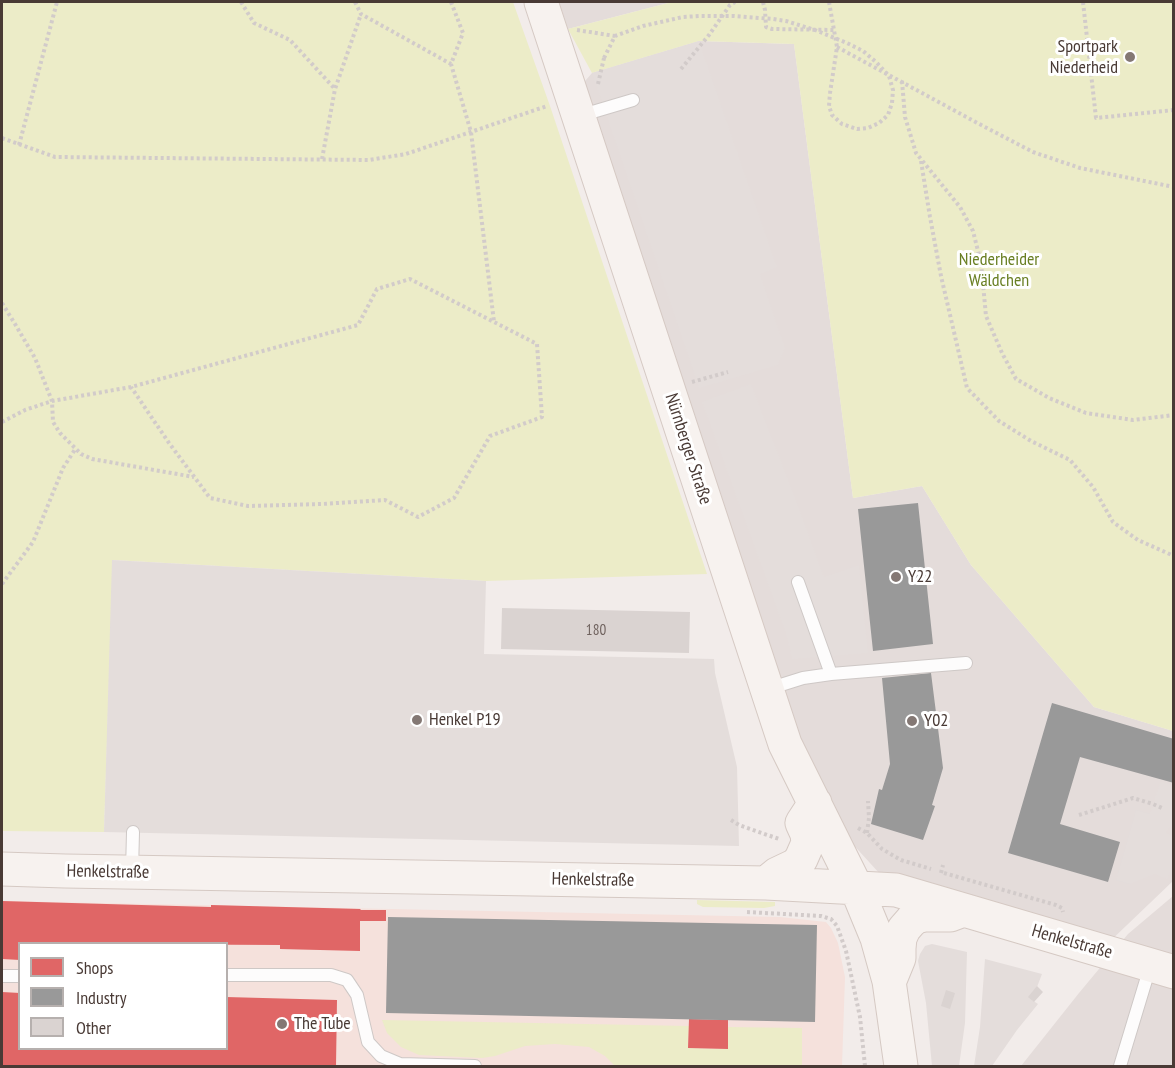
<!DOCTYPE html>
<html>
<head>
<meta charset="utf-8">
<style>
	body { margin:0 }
	#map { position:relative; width:1175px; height:1068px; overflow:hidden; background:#f2ecea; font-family:"PT Sans Narrow",sans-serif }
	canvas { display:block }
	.frame { position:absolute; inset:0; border:3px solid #493a35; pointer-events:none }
	.legend { position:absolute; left:18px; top:942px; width:210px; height:108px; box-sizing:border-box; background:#fff; border:2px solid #b6b0ae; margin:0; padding:8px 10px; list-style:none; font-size:18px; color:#493a35 }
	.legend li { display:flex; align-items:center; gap:12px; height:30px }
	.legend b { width:30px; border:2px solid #b6b0ae }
</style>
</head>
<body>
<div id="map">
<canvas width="1175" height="1068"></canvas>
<div class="frame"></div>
<ul class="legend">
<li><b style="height:16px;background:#e06666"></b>Shops</li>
<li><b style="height:16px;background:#999"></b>Industry</li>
<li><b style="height:16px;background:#dad3d1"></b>Other</li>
</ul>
</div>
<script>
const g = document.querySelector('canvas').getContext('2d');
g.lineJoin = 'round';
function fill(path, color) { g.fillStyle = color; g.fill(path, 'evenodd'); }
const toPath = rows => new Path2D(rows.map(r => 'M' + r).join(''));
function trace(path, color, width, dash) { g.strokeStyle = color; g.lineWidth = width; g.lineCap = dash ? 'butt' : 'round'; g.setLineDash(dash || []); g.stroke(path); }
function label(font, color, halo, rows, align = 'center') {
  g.font = font + ' "PT Sans Narrow",sans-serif'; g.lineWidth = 6; g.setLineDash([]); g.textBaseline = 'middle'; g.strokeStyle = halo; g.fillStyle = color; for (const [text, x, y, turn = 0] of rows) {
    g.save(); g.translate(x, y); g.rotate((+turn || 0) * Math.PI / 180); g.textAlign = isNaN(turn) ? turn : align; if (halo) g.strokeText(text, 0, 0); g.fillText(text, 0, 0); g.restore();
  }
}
fill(toPath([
	[2,901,780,917,826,922,831,928,838,943,845,977,842,1066,2,1066],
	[20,944,226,944,226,1048,20,1048]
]), '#f5e1dc');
fill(toPath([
	[559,2,672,2,568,29],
	[699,41,794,44,853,498,922,486,971,565,1094,707,1173,731,1173,881,1104,947,880,874,849,840,778,700,573,95,592,73],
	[1173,896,1173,1066,1021,1066,1079,993,1128,934]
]), '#e4dcda');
fill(toPath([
	[2,2,513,2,550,106,707,574,486,581,113,560,104,832,2,831],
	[672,2,1173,2,1173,731,1094,707,971,565,922,486,853,498,794,44,699,41,592,73,568,29],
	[697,900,775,902,775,906,764,908,703,907,697,904],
	[382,1020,689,1026,688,1048,727,1049,728,1027,802,1028,802,1066,615,1066,605,1056,589,1047,555,1044,525,1046,495,1056,482,1058,419,1055,401,1047,387,1033]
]), '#ececc8');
fill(toPath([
	[699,41,777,267,760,274,785,348,778,365,699,388,592,73],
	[751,384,795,497,824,577,859,565,868,653,792,659,786,634,702,402],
	[112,560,486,581,484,654,714,659,715,673,737,767,739,846,104,832],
	[1160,782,1173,785,1173,826,1170,827,1166,833,1174,836,1173,861,1168,879,1155,874,1130,884,1116,880,1136,810,1150,814],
	[932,944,967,952,965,1023,959,1066,932,1066,926,1003,918,961,920,954,925,946],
	[985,959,1042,974,1032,1000,1038,1004,1017,1030,992,1066,974,1066,980,1027]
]), '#e4dddb');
fill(toPath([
	[2,901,211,907,211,905,361,909,360,910,386,910,386,921,360,921,360,951,280,949,280,945,86,944,86,942,63,942,63,944,20,944,20,960,2,959],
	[2,992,20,993,20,1048,226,1048,226,997,337,1000,336,1066,2,1066],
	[689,1019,728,1020,728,1049,688,1048]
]), '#e06666');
fill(toPath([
	[918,503,933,644,873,651,858,509],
	[931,673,943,768,932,805,935,806,923,840,871,824,879,789,882,790,890,764,882,678],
	[1052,703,1174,739,1174,783,1080,757,1060,824,1120,842,1108,882,1008,853],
	[388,917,817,925,815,1022,386,1013]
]), '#999');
fill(toPath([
	[502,608,690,612,689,653,501,649],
	[1037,986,1043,992,1034,1002,1028,997],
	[946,990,955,993,950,1009,941,1006]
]), '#dad3d1');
const lane = toPath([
	[579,116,633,100],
	[798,582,831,674],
	[768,689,803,678,831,674,966,663],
	[132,871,133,832],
	[226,975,331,975,347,980,357,995,368,1042,381,1056,400,1064,475,1066],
	[2,976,20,976],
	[1120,1066,1150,967]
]);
const secondary = toPath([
	[541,2,785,744,856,887,877,938,889,981,901,1066],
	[2,869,65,871,766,883,896,890,1174,972],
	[766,883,777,874,796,865,801,859,808,843,807,834,802,823,815,803],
	[890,980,899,958,899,948,900,938,904,929,911,921,916,917,925,915,950,915,958,912]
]);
trace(lane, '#cec8c6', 14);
trace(secondary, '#d5c9c3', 35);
trace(toPath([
	[241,2,254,23,290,40,335,89,361,14],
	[355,2,361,14,451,64],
	[451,2,463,33,451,64,471,132,494,322],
	[763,2,765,10,766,27,772,29,834,30],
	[829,2,837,47,830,93],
	[1083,2,1096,118,1174,110],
	[577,30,615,36],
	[837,47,983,126,1033,152,1080,168,1174,187],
	[681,69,709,35,730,5,735,2],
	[902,81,905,117,916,153,960,207,973,231,981,263,986,316,1002,353,1016,379,1049,398,1086,413,1133,420,1174,415],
	[598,84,604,58],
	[2,138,55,157,369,160,406,154,547,106],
	[19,145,57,2],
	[322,159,335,89],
	[921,161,930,217,941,276,967,388,999,421,1031,441,1070,460,1093,487,1113,522,1138,540,1174,556],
	[2,303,15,324,35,358,52,401,53,422,60,433,81,454,92,459,194,477],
	[692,382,728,372],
	[2,422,25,410,52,401,131,387,358,325,377,289,410,279,537,344,542,417,490,436,454,498,418,517,385,500,322,504,248,506,210,498,169,443,131,387],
	[2,584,33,542,63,468,76,448],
	[1079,815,1133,798,1153,804,1164,809],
	[731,820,739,825,779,839],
	[858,828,867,833,882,849,901,860,931,869],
	[867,833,869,818,868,801],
	[941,873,943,865],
	[944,873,1056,905,1062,908,1063,912],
	[747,912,821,916,831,919,837,926,846,951,860,1017,865,1066]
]), '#d2cbca', 4, [3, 3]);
trace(lane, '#fdfcfc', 12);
trace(secondary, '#f7f2ef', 33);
trace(toPath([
	[604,58,615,36,643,26,683,17,700,16,734,16,773,19,786,21,815,30,847,43,863,51,876,62,889,76,893,90,892,103,888,115,879,123,868,128,857,129,842,124,832,115,829,106,830,93]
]), '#d2cbca', 4, [3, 3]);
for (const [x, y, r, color] of [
	[1130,57,6,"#847874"],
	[896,577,6,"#847874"],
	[417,720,6,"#847874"],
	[912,721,6,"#847874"],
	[282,1024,6,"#847874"]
]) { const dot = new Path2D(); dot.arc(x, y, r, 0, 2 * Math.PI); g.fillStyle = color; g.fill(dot); trace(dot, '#fff', 2); }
label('15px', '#6f625e', null, [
	["180",596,631]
]);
label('18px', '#493a35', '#fff', [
	["Sportpark",1118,47,"right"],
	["Niederheid",1118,68,"right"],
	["Y22",908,577],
	["Henkel P19",429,720],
	["Y02",924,721],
	["The Tube",294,1024]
], 'left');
label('18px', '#697f23', '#fff', [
	["Niederheider",999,260],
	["Wäldchen",999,281]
]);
label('18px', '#493a35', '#fff', [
	["Nürnberger Straße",688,449,72],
	["Henkelstraße",108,872,1],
	["Henkelstraße",593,880,1],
	["Henkelstraße",1072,942,16]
]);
</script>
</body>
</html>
